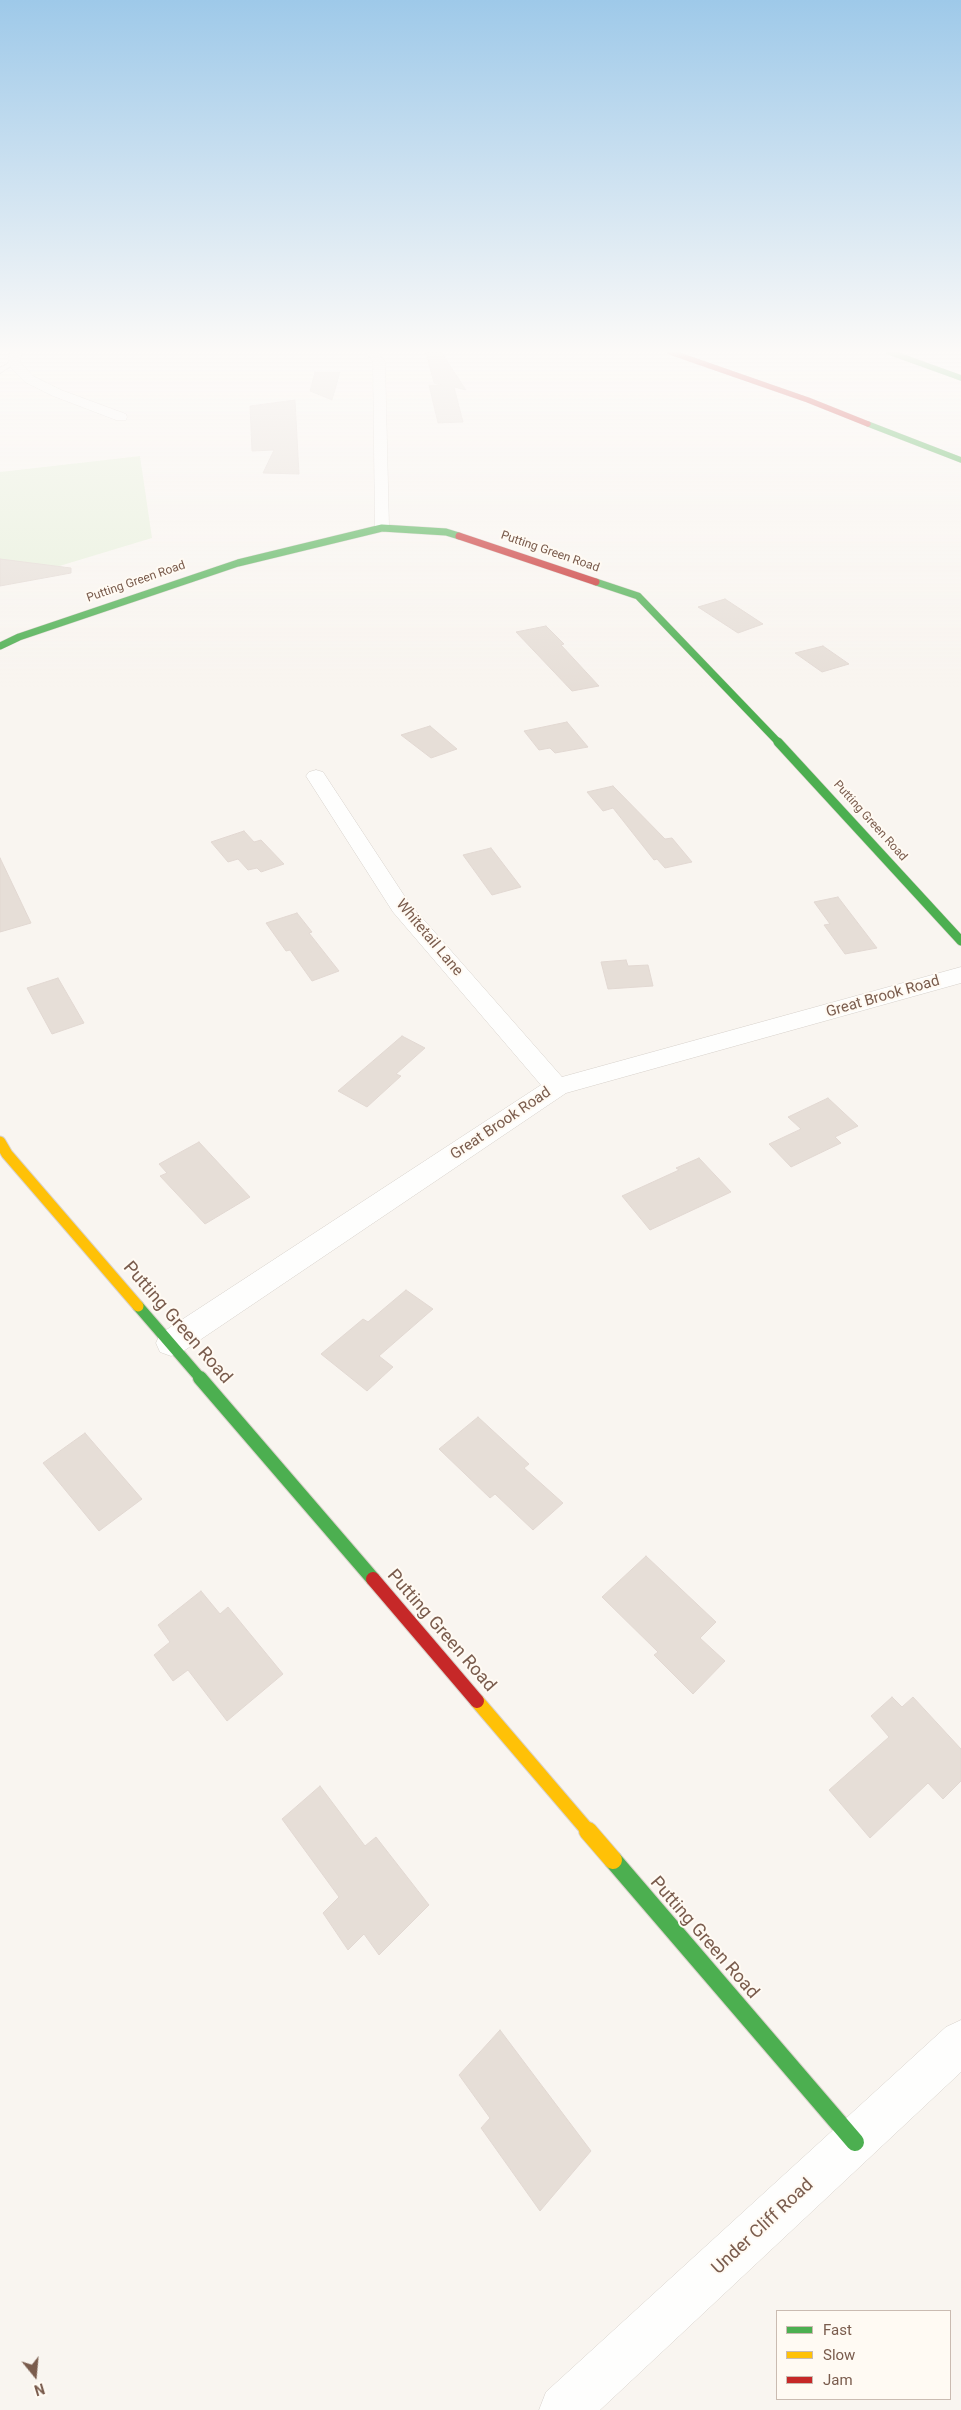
<!DOCTYPE html>
<html>
<head>
<meta charset="utf-8">
<style>
	body { margin:0 }
	#map { position:relative; width:961px; height:2410px; overflow:hidden; background:#f9f5f0; font-family:Roboto,sans-serif }
	canvas { display:block }
	.legend { position:absolute; left:776px; top:2310px; width:175px; height:90px; box-sizing:border-box; background:#fffaf3; border:1px solid #cabbb1; margin:0; padding:6px 9px; list-style:none; font-size:15px; color:#7a5c4d }
	.legend li { display:flex; align-items:center; gap:10px; height:25px }
	.legend b { width:25px; border:1px solid #cabbb1 }
	.north { position:absolute; left:10px; top:2350px; width:50px; height:50px; -webkit-text-stroke:4px #fffaf3; paint-order:stroke; rotate:163deg; font-size:14px; font-weight:700; line-height:20px; text-align:center; color:#7a5c4d }
	.north::after { content:''; display:block; margin:auto; width:18px; height:22px; background:#7a5c4d; clip-path:polygon(50% 0,100% 100%,50% 72%,0 100%) }
</style>
</head>
<body>
<div id="map">
<canvas width="961" height="2410"></canvas>
<ul class="legend">
<li><b style="height:6px;background:#4caf50"></b>Fast</li>
<li><b style="height:6px;background:#ffc107"></b>Slow</li>
<li><b style="height:6px;background:#c62828"></b>Jam</li>
</ul>
<div class="north">N</div>
</div>
<script>
const g = document.querySelector('canvas').getContext('2d');
g.lineJoin = 'round';
function fill(path, color) { g.fillStyle = color; g.fill(path, 'evenodd'); }
const toPath = rows => new Path2D(rows.map(r => 'M' + r).join(''));
function trace(path, color, width, dash) { g.strokeStyle = color; g.lineWidth = width; g.lineCap = dash ? 'butt' : 'round'; g.setLineDash(dash || []); g.stroke(path); }
function label(font, color, halo, rows, align = 'center') {
  g.font = font + ' Roboto,sans-serif'; g.lineWidth = 4; g.setLineDash([]); g.textBaseline = 'middle'; g.strokeStyle = halo; g.fillStyle = color; for (const [text, x, y, turn = 0] of rows) {
    g.save(); g.translate(x, y); g.rotate((+turn || 0) * Math.PI / 180); g.textAlign = isNaN(turn) ? turn : align; if (halo) g.strokeText(text, 0, 0); g.fillText(text, 0, 0); g.restore();
  }
}
fill(toPath([
	[140,456,152,538,0,584,0,472]
]), '#e7f0db');
const building = toPath([
	[426,352,441,352,466,390,454,387,463,422,438,423,429,385,443,385,434,383,426,352],
	[315,372,340,372,332,400,310,391,315,372],
	[295,400,299,474,263,473,274,450,252,451,250,406,295,400],
	[0,559,71,568,71,573,0,586,0,559],
	[725,599,763,624,738,633,698,607,725,599],
	[546,626,564,644,561,645,599,686,572,691,516,632,546,626],
	[823,646,849,664,822,672,795,653,823,646],
	[567,722,588,747,555,753,550,748,539,750,524,731,567,722],
	[430,726,457,749,431,758,401,735,430,726],
	[613,786,665,839,672,838,692,862,665,868,657,859,654,860,613,808,603,811,587,792,613,786],
	[244,831,254,842,261,840,284,864,261,872,257,868,248,870,238,859,228,862,211,842,244,831],
	[491,848,521,887,492,895,463,855,491,848],
	[0,858,31,923,0,932,0,858],
	[838,897,877,948,845,954,824,925,830,924,814,902,838,897],
	[297,913,312,932,309,933,339,971,312,981,290,950,286,951,266,923,297,913],
	[626,960,628,966,648,965,653,986,608,989,601,962,626,960],
	[58,978,84,1023,52,1034,27,988,58,978],
	[402,1036,425,1048,396,1074,401,1076,367,1107,338,1091,402,1036],
	[828,1098,858,1126,835,1137,841,1143,791,1167,769,1144,801,1129,788,1117,828,1098],
	[199,1142,250,1197,205,1224,160,1176,167,1173,159,1164,199,1142],
	[699,1158,731,1192,650,1230,622,1196,679,1170,676,1168,699,1158],
	[406,1290,433,1309,379,1356,393,1367,367,1391,321,1354,363,1319,368,1322,406,1290],
	[478,1417,529,1464,524,1468,563,1503,533,1530,495,1494,490,1498,439,1449,478,1417],
	[85,1433,142,1499,99,1531,43,1463,85,1433],
	[646,1556,716,1622,700,1638,725,1661,693,1694,654,1655,658,1652,602,1597,646,1556],
	[201,1591,220,1614,228,1607,283,1674,227,1721,188,1670,173,1681,154,1655,170,1642,158,1625,201,1591],
	[892,1697,902,1707,913,1697,961,1749,961,1781,943,1799,928,1783,870,1838,829,1790,889,1737,871,1716,892,1697],
	[320,1786,365,1846,376,1837,429,1905,379,1955,364,1934,348,1950,323,1913,339,1897,282,1819,320,1786],
	[500,2030,591,2151,540,2211,481,2128,490,2118,459,2075,500,2030]
]);
fill(building, '#e6ded7');
trace(building, '#e2d8d2', 1);
const lane = toPath([
	[12,361,17,362,0,373,0,368,12,361]
]);
const street = toPath([
	[10,352,22,352,20,362,33,376,61,390,126,414,127,417,126,420,116,420,53,396,25,382,11,368,8,362,10,352],
	[365,352,377,352,385,361,389,528,382,532,375,528,373,362,365,352],
	[316,770,323,772,409,903,562,1077,961,967,961,983,566,1093,182,1352,171,1356,160,1352,156,1343,160,1334,541,1085,393,912,306,776,309,772,316,770],
	[961,2020,961,2072,600,2410,539,2410,546,2392,946,2027,961,2020]
]);
const fastFar5 = toPath([
	[889,352,961,378],
	[868,424,961,460]
]);
const fastFar4 = toPath([
	[596,582,638,596,780,744],
	[0,646,19,637,238,563,382,528,446,532,459,536]
]);
const fastFar3 = toPath([
	[778,742,961,941]
]);
const fastFar2 = toPath([
	[138,1306,201,1379]
]);
const fastFar1 = toPath([
	[200,1378,373,1579]
]);
const fast = toPath([
	[613,1860,855,2142]
]);
const slowFar2 = toPath([
	[0,1142,7,1154,138,1306]
]);
const slowFar1 = toPath([
	[477,1701,589,1832]
]);
const slow = toPath([
	[588,1831,613,1860]
]);
const jamFar2 = toPath([
	[670,352,808,400,868,424]
]);
const jamFar1 = toPath([
	[459,536,596,582]
]);
const jam = toPath([
	[373,1579,477,1701]
]);
trace(lane, '#d7d1cb', 2);
trace(street, '#d7d1cb', 1);
trace(fastFar5, '#d9d2cb', 6);
trace(fastFar4, '#d9d2cb', 8);
trace(fastFar3, '#d9d2cb', 10);
trace(fastFar2, '#d9d2cb', 13);
trace(fastFar1, '#d9d2cb', 16);
trace(fast, '#d9d2cb', 20);
trace(slowFar2, '#d9d2cb', 13);
trace(slowFar1, '#d9d2cb', 16);
trace(slow, '#d9d2cb', 20);
trace(jamFar2, '#d9d2cb', 6);
trace(jamFar1, '#d9d2cb', 8);
trace(jam, '#d9d2cb', 16);
fill(lane, '#fefefd');
fill(street, '#fefefd');
trace(fastFar5, '#4caf50', 5.5);
trace(fastFar4, '#4caf50', 7);
trace(fastFar3, '#4caf50', 9);
trace(fastFar2, '#4caf50', 11);
trace(fastFar1, '#4caf50', 14);
trace(fast, '#4caf50', 18);
trace(slowFar2, '#ffc107', 11);
trace(slowFar1, '#ffc107', 14);
trace(slow, '#ffc107', 18);
trace(jamFar2, '#c62828', 5.5);
trace(jamFar1, '#c62828', 7);
trace(jam, '#c62828', 14);
const sky = g.createLinearGradient(0, 0, 0, 689);
sky.addColorStop(0, '#9ec9e9');
sky.addColorStop(0.51, '#fcfaf8');
sky.addColorStop(1, '#fcfaf800');
g.fillStyle = sky;
g.fillRect(0, 0, 961, 689);
label('12px', '#7a5c4d', '#fffaf3', [
	["Putting Green Road",550,552,19],
	["Putting Green Road",136,582,-19],
	["Putting Green Road",870,821,48]
]);
label('15px', '#7a5c4d', '#fffaf3', [
	["Whitetail Lane",429,938,50],
	["Great Brook Road",883,997,-16],
	["Great Brook Road",501,1124,-34]
]);
label('18px', '#7a5c4d', '#fffaf3', [
	["Putting Green Road",177,1323,49],
	["Putting Green Road",441,1631,49],
	["Putting Green Road",704,1938,49],
	["Under Cliff Road",763,2227,-43]
]);
</script>
</body>
</html>
